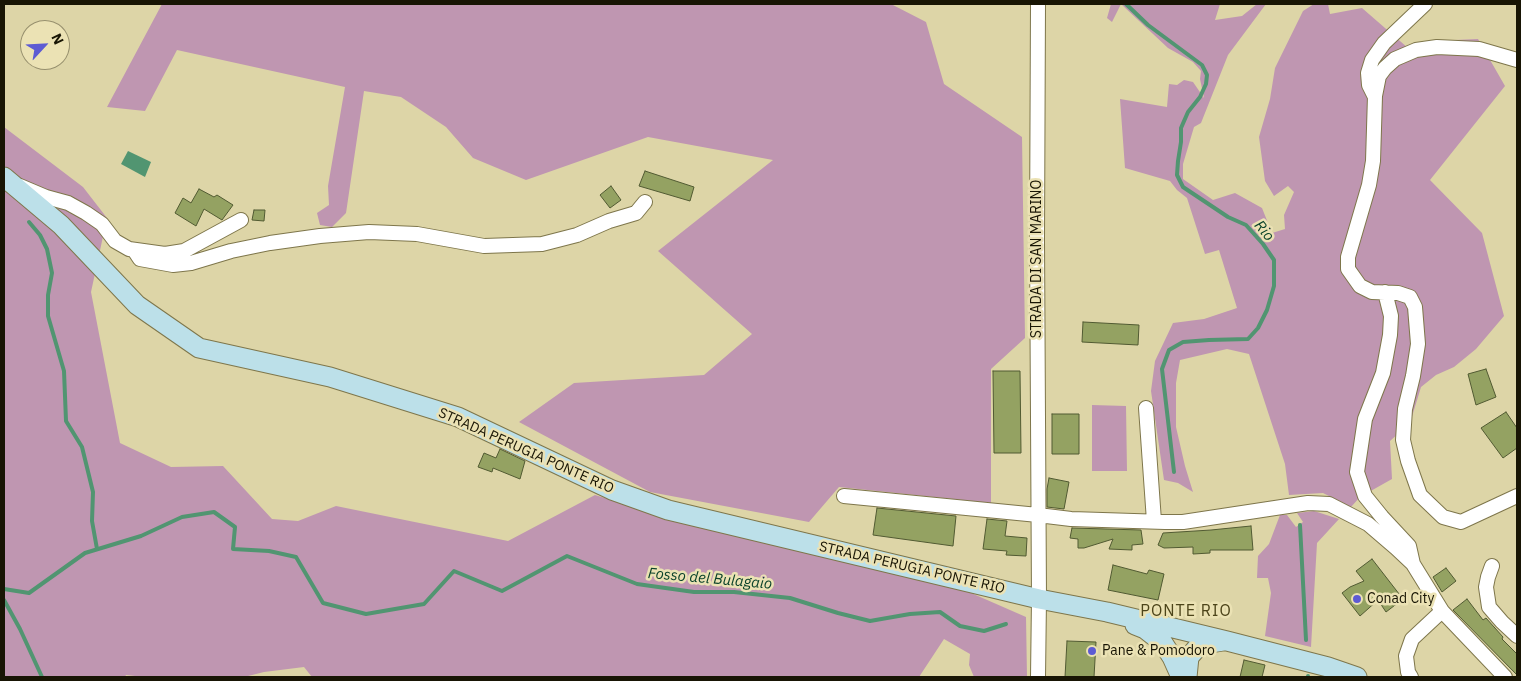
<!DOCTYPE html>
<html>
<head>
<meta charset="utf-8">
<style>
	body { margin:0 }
	#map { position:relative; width:1521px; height:681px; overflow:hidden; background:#ddd5a7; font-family:"IBM Plex Sans",sans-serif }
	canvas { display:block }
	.frame { position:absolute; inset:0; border:5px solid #181504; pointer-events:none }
	.north { position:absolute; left:20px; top:20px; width:50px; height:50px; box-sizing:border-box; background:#ebe2b4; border:1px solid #97906e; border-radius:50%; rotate:65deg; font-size:14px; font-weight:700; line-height:20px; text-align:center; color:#181504 }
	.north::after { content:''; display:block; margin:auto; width:18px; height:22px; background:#5d5bd3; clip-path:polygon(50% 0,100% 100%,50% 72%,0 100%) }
</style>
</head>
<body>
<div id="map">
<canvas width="1521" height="681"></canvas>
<div class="frame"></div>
<div class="north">N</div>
</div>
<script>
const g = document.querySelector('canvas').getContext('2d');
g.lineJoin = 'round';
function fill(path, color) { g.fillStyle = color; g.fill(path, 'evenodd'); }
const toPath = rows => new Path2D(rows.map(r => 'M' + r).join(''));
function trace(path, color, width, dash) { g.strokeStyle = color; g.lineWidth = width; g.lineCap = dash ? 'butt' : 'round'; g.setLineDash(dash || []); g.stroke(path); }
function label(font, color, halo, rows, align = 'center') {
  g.font = font + ' "IBM Plex Sans",sans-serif'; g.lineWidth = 5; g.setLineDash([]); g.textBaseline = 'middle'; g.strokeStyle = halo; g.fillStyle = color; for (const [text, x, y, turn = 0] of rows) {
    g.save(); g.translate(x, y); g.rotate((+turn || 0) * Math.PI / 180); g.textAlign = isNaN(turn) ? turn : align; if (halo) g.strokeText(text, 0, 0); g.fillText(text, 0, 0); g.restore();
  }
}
fill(toPath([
	[162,4,891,4,926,22,944,84,1022,137,1025,338,991,369,991,503,839,487,809,522,650,492,519,422,574,383,704,375,752,334,658,251,773,160,648,137,526,180,473,158,446,127,401,97,364,91,346,213,332,227,320,225,317,213,329,205,328,186,345,87,177,50,145,111,107,107],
	[1111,4,1220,4,1215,20,1242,16,1257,4,1266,4,1228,55,1201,123,1194,127,1183,164,1183,179,1213,200,1235,193,1262,208,1272,233,1285,229,1284,215,1294,192,1288,186,1274,196,1265,181,1259,137,1270,99,1275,68,1303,11,1314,4,1328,4,1330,14,1362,8,1408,48,1432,41,1478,39,1505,86,1430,180,1482,233,1504,316,1476,349,1454,367,1436,375,1421,387,1410,423,1390,441,1392,479,1360,497,1351,507,1323,493,1289,495,1285,464,1249,354,1227,349,1180,360,1176,383,1176,427,1185,466,1193,492,1178,483,1164,480,1151,391,1155,361,1173,323,1204,319,1237,308,1219,250,1205,254,1187,198,1177,190,1170,181,1125,168,1120,99,1167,107,1169,84,1177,85,1184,80,1193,82,1204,98,1200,79,1201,71,1193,62,1168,48,1121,4,1112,22,1107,18],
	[4,127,83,187,107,218,91,292,120,443,171,467,223,466,272,519,298,521,336,506,508,541,595,495,695,526,962,589,1026,617,1027,677,974,677,969,665,970,654,944,639,919,677,312,677,304,667,264,672,244,677,144,677,126,675,125,677,4,677],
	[1092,405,1126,406,1127,471,1092,471],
	[1314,511,1339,519,1317,543,1311,647,1265,636,1271,593,1268,578,1257,578,1258,556,1269,544,1280,515,1287,515,1296,527,1303,522,1297,513]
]), '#bf96b1');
fill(toPath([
	[128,151,151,162,145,177,121,164]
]), '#519571');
trace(toPath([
	[1126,4,1148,25,1202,65,1207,75,1206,84,1200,97,1188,112,1181,128,1181,142,1178,161,1177,175,1183,187,1228,217,1246,225,1263,244,1274,260,1274,286,1267,310,1258,328,1248,339,1209,340,1183,342,1169,350,1162,369,1174,472],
	[29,222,40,235,47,249,52,273,48,295,48,316,64,371,66,421,82,447,93,492,92,521,97,549],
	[1300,525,1306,640],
	[4,589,29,593,85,553,141,536,182,517,214,512,235,527,233,549,269,551,296,557,323,603,366,614,424,604,454,571,502,591,567,556,637,584,694,592,734,592,790,598,838,613,870,621,910,614,940,612,960,626,984,631,1006,624],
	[4,600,20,629,42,677],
	[1308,676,1308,677]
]), '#519571', 4);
const building = toPath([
	[645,171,694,187,690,201,639,186,645,171],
	[611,186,621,200,610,208,600,195,611,186],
	[199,189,214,197,217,195,233,205,222,220,204,209,196,226,175,213,183,198,191,203,199,189],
	[254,210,265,210,264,221,252,220,254,210],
	[1083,322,1139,325,1138,345,1082,342,1083,322],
	[1486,369,1496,397,1476,405,1468,374,1486,369],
	[993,371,1020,371,1021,453,994,453,993,371],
	[1506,412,1517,428,1517,448,1503,458,1481,428,1506,412],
	[1052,414,1079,414,1079,454,1052,454,1052,414],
	[500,449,525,461,520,479,493,468,492,472,478,467,484,453,496,458,500,449],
	[1049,478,1069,482,1064,509,1047,507,1047,489,1049,478],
	[877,508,956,516,953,546,873,535,877,508],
	[987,519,1007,521,1005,536,1027,538,1026,556,1006,555,1007,551,983,549,987,519],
	[1251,526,1253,550,1210,550,1210,553,1193,554,1193,547,1164,548,1158,545,1163,533,1211,530,1251,526],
	[1072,528,1141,530,1143,544,1132,545,1132,550,1109,549,1113,539,1084,548,1078,548,1078,539,1070,538,1072,528],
	[1372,559,1403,599,1386,612,1378,600,1360,616,1342,593,1350,587,1364,581,1356,571,1372,559],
	[1113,565,1147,574,1149,570,1164,574,1158,600,1108,590,1113,565],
	[1446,568,1456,581,1442,592,1433,577,1446,568],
	[1467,599,1483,620,1486,618,1503,637,1502,639,1517,654,1517,675,1453,610,1467,599],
	[1067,641,1096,642,1094,677,1065,677,1067,641],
	[1244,660,1265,665,1262,677,1240,677,1244,660]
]);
fill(building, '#94a262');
trace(building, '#515a32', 1);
const street = toPath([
	[1517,60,1479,49,1437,47,1416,50,1395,59,1385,68,1379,76,1375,96,1373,161,1369,185,1348,257,1348,269,1360,286,1372,292,1398,293,1410,297,1415,307,1418,344,1413,376,1405,409,1403,440,1408,461,1420,495,1443,517,1461,522,1517,496],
	[1374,95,1369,85,1368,73,1372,60,1384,43,1425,4],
	[20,186,46,197,68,203,86,213,102,224,115,241,129,249,165,254,184,251,241,220],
	[134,250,140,259,173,265,191,263,231,251,270,243,320,236,369,232,417,234,484,246,542,244,577,235,609,221,636,213,645,202],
	[1385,292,1391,316,1390,335,1383,373,1365,419,1357,472,1365,496,1382,517,1409,546,1413,564],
	[1146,408,1154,521],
	[844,496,1038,515,1071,519,1165,522,1183,522,1308,503,1329,504,1368,524,1396,548,1413,564,1442,611,1505,677],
	[1492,566,1488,577,1486,587,1489,607,1502,622,1517,636],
	[1038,677,1039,599,1037,239,1038,4],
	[1411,677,1408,672,1406,656,1412,639,1442,611]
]);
const secondary = toPath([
	[4,177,61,225,137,305,199,348,330,377,458,417,612,490,668,510,1039,599,1107,612,1227,641,1328,667,1357,677],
	[1135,625,1145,629,1163,643,1172,657,1181,677],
	[1187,677,1189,657,1196,649,1204,644,1223,641]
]);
trace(street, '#7e764b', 16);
trace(secondary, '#7e764b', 21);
trace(street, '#fff', 14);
trace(secondary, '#bce0e9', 19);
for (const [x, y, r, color] of [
	[1357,599,5,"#5d5bd3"],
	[1092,651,5,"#5d5bd3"]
]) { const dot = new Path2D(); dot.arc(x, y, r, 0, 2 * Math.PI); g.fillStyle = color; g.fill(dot); trace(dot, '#ebe2b4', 2); }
label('14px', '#181504', '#ebe2b4', [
	["STRADA DI SAN MARINO",1037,259,-90],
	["STRADA PERUGIA PONTE RIO",526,451,24],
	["STRADA PERUGIA PONTE RIO",912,568,13]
]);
label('14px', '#181504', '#ebe2b4', [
	["Conad City",1367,599],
	["Pane & Pomodoro",1102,651]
], 'left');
label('italic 15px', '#0a422a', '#ebe2b4', [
	["Rio",1264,231,50],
	["Fosso del Bulagaio",710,579,5]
]);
g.letterSpacing = '1px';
label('16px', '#4c441a', '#ebe2b4', [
	["PONTE RIO",1186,611]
]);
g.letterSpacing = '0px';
</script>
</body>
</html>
